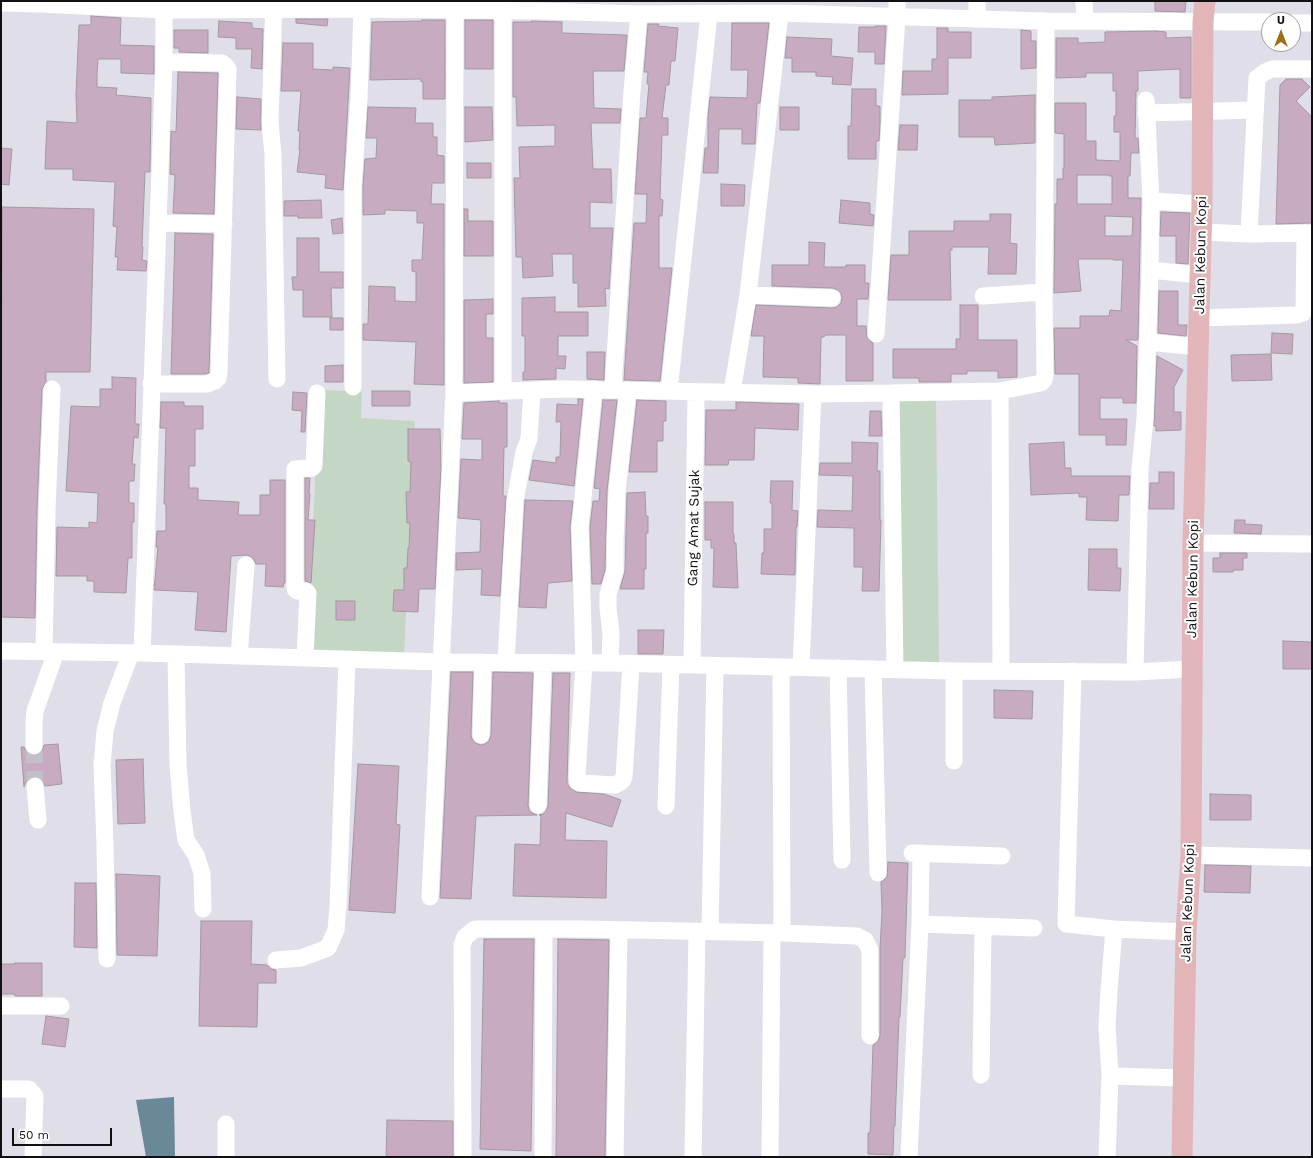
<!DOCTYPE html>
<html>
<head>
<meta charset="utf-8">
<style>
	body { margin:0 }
	#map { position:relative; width:1313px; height:1158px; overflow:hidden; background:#e0dfe9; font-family:"Work Sans",sans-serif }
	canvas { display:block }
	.frame { position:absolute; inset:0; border:2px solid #111114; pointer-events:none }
	.north { position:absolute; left:1261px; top:12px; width:40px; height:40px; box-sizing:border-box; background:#fff; border:1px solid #a0a0a1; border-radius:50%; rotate:0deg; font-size:11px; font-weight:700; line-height:16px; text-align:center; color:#111114 }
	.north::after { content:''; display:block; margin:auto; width:14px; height:18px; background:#99701c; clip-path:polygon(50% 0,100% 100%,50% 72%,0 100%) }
	.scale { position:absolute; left:12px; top:1128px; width:100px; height:18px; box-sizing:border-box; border:2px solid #111114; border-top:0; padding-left:5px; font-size:12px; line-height:14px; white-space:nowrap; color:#111114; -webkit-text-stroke:3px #fff; paint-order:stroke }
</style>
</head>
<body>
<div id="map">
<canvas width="1313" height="1158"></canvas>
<div class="frame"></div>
<div class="north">U</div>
<div class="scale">50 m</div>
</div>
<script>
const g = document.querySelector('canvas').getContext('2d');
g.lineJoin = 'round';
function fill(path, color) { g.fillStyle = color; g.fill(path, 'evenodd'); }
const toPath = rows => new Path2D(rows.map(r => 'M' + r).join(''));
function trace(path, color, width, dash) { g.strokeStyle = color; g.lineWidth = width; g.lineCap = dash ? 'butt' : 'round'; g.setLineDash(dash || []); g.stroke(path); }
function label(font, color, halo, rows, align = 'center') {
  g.font = font + ' "Work Sans",sans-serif'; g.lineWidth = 4; g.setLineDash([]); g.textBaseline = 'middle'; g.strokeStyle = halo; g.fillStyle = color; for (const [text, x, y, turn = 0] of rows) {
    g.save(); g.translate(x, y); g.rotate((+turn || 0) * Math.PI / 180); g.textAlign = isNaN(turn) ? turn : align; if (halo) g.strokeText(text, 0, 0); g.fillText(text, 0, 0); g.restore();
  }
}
fill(toPath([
	[323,390,362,392,361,418,415,421,404,656,307,651,319,398],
	[899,400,936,400,939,663,902,663]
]), '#c4d6c4');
fill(toPath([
	[174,1097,175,1157,146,1157,136,1100]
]), '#698999');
const building = toPath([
	[1155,1,1186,1,1185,12,1155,11,1155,1],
	[91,16,121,18,120,45,154,46,154,74,121,73,121,59,98,59,97,75,97,87,117,88,116,95,151,98,150,172,145,172,142,247,143,247,142,260,147,261,146,271,117,270,118,257,115,257,117,227,113,226,115,182,73,180,73,169,45,169,47,121,77,123,76,95,79,25,91,25,91,16],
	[296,19,328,19,327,26,296,23,296,19],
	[422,20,445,20,445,99,423,99,423,81,421,82,421,79,370,80,372,22,422,21,422,20],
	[465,20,493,20,493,69,465,69,465,20],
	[219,21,252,23,252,28,263,29,262,69,251,68,252,49,236,49,236,38,218,37,219,21],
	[532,21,562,22,562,33,627,35,624,71,593,71,594,108,621,109,620,123,591,123,593,169,611,169,612,203,590,202,590,228,613,228,609,289,605,288,606,306,578,307,578,283,573,283,573,254,552,254,553,276,523,278,522,257,516,257,514,178,520,178,519,147,555,146,555,125,517,126,516,97,513,97,513,22,532,22,532,21],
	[732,23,769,23,760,103,757,103,755,144,742,144,742,129,719,129,718,173,703,173,705,148,708,148,708,117,710,97,747,98,748,70,731,70,732,23],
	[648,24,659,24,658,26,678,28,675,61,671,61,669,85,666,85,662,118,668,118,668,135,662,135,660,199,663,200,662,216,659,216,659,268,672,268,660,381,624,380,634,223,646,223,647,194,635,194,640,118,646,118,649,84,647,84,648,72,644,72,648,24],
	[876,26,886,26,884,64,875,64,875,52,858,52,859,27,876,27,876,26],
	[937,28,948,28,948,32,971,32,971,58,948,58,948,94,902,95,903,71,932,71,932,59,937,59,937,28],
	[174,30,208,30,208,53,179,52,179,48,174,48,174,30],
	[1021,30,1031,31,1031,41,1036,41,1036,68,1021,69,1021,30],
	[1155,31,1166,32,1166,38,1191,37,1191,98,1180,98,1180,69,1138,71,1138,91,1136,91,1135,138,1138,138,1139,153,1131,153,1130,176,1128,176,1128,198,1141,198,1138,340,1126,340,1137,346,1136,403,1123,403,1123,398,1100,398,1100,419,1127,419,1126,445,1106,445,1106,435,1079,435,1079,374,1055,374,1054,328,1080,328,1080,316,1109,316,1110,310,1121,311,1123,260,1113,260,1113,259,1078,259,1081,291,1054,293,1055,204,1057,204,1057,179,1063,179,1063,168,1064,168,1064,134,1055,133,1055,103,1086,103,1086,141,1096,141,1096,160,1120,161,1120,132,1114,132,1114,116,1116,116,1116,91,1113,91,1113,73,1086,73,1086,77,1056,78,1056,38,1078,38,1078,43,1105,42,1105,32,1155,31],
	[1077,175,1109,175,1109,176,1112,176,1112,204,1077,204,1077,175],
	[1105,216,1133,217,1132,236,1105,236,1105,216],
	[787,37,832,39,831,56,853,58,851,85,832,84,833,77,816,76,816,72,792,72,792,58,785,58,787,37],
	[283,43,313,43,313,69,333,70,333,67,350,68,343,190,325,188,326,175,297,172,300,150,299,150,300,131,298,131,301,91,281,91,283,43],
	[178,72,218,73,214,214,173,213,175,175,170,174,171,131,176,132,178,72],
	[1286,79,1302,79,1310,87,1296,101,1312,117,1312,223,1276,224,1280,85,1286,79],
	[852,89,876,89,876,106,880,106,880,123,879,141,876,141,876,159,848,159,848,126,851,126,852,89],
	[1035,95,1035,143,995,145,994,137,959,137,959,100,992,100,992,97,1035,95],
	[237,97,261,99,261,130,236,129,237,97],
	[368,107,416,108,415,123,433,123,433,137,437,137,437,155,444,156,444,183,432,183,431,204,444,204,444,385,414,384,416,342,363,340,363,324,368,324,369,286,395,287,395,301,416,302,416,272,412,271,412,260,422,260,424,223,417,223,417,211,385,210,385,214,363,215,363,186,365,159,376,158,377,138,366,138,368,107],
	[465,107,492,107,493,140,465,142,465,107],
	[780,107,799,107,799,130,780,130,780,107],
	[900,125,918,125,917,150,898,150,900,125],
	[1,148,12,149,9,185,1,184,1,148],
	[467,163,491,163,491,178,467,178,467,163],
	[721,184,745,185,744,206,721,206,721,184],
	[321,200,322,218,298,218,298,216,284,216,284,201,321,200],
	[841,200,870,203,870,214,874,215,873,226,839,223,841,200],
	[2,207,94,209,90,372,46,372,46,382,42,389,37,510,35,618,1,617,2,207],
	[464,209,468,209,468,221,493,221,493,256,464,256,464,209],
	[1161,212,1190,213,1188,264,1176,263,1176,236,1160,236,1161,212],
	[990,214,1011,214,1010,243,1017,244,1016,274,988,274,989,247,952,247,952,250,950,250,951,300,888,300,891,255,909,255,909,231,954,231,954,221,990,221,990,214],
	[342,218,343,233,333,234,331,220,342,218],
	[175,233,213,234,209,371,209,373,205,374,171,374,175,233],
	[297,238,319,238,319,272,343,272,343,288,331,288,332,317,303,317,303,290,293,290,292,277,297,277,297,238],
	[809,242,825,243,824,267,846,267,846,265,865,265,865,283,869,283,868,299,857,299,857,326,866,326,867,338,873,343,873,381,846,381,846,335,825,335,824,337,821,337,820,384,798,383,798,378,763,377,764,336,751,336,756,305,832,308,837,307,841,303,842,298,841,293,838,290,833,288,772,286,772,265,809,265,809,242],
	[1159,291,1178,291,1178,325,1187,325,1186,336,1158,333,1159,291],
	[555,297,555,312,588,312,588,336,558,336,558,356,566,356,565,369,556,368,556,379,523,380,523,372,525,372,525,336,522,336,522,298,555,297],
	[493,299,493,314,486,314,486,338,493,338,493,382,464,383,464,300,493,299],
	[960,305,978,305,978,340,1017,340,1017,377,998,378,998,371,967,371,967,374,951,374,951,382,919,382,919,378,893,378,893,349,956,349,956,339,960,339,960,305],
	[330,318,343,318,343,330,330,330,330,318],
	[1272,333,1293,334,1292,354,1271,353,1272,333],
	[587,352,605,352,604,380,587,379,587,352],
	[1271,354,1272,380,1232,381,1231,355,1271,354],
	[1157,356,1183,370,1174,387,1174,412,1181,412,1181,430,1156,431,1156,426,1154,426,1157,356],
	[343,365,343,382,325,382,325,366,343,365],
	[112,377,136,378,135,424,139,424,138,438,134,437,132,464,135,464,134,481,129,481,129,503,134,503,134,522,132,522,132,558,128,558,126,593,94,592,94,581,87,581,87,576,56,576,57,527,89,528,89,522,97,523,98,493,66,491,71,406,100,407,100,389,112,389,112,377],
	[372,391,410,391,410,406,372,406,372,391],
	[293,392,307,393,305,432,301,432,302,411,292,410,293,392],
	[578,399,583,399,574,486,529,480,533,460,556,463,556,457,560,457,561,422,556,422,557,404,578,405,578,399],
	[603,400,617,400,607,491,605,570,601,584,592,584,590,527,593,501,599,501,600,489,594,488,603,400],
	[637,400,666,401,666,421,663,421,663,441,657,441,657,472,629,472,637,400],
	[499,401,499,403,507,403,507,447,504,447,503,496,506,496,500,596,481,595,482,569,456,570,456,553,480,552,481,520,458,518,461,459,482,460,482,439,462,439,464,403,499,401],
	[161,402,184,402,184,406,203,406,203,429,195,429,195,466,189,466,189,488,198,488,198,500,239,502,238,515,260,515,260,495,270,495,270,480,285,480,285,583,284,583,283,587,265,586,266,564,256,564,252,557,247,555,231,556,226,632,195,630,198,592,154,590,158,547,156,547,157,531,166,531,166,504,164,504,166,428,160,428,161,402],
	[736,402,799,404,798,430,755,428,754,460,729,460,728,465,705,465,706,410,736,410,736,402],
	[870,411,881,411,882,436,869,436,870,411],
	[408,429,440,429,441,466,435,589,419,589,418,612,393,611,394,590,404,590,404,568,407,568,408,548,409,548,410,523,407,523,406,492,410,492,411,462,408,461,408,429],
	[852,442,878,443,877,471,880,471,880,520,881,520,879,591,862,591,863,567,854,567,854,528,817,527,818,510,852,511,853,476,819,475,820,463,852,463,852,442],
	[1064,442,1065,468,1071,468,1071,476,1130,476,1129,495,1119,495,1118,521,1086,520,1087,497,1079,497,1079,493,1031,495,1029,444,1064,442],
	[1159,472,1174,472,1174,509,1149,509,1150,483,1159,483,1159,472],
	[305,478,310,478,309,494,310,494,308,520,315,520,311,583,305,581,305,478],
	[771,481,793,481,792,510,798,511,797,527,796,527,795,575,761,574,762,553,764,553,764,529,772,529,772,503,770,503,771,481],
	[645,492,646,516,648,516,648,533,646,533,646,569,644,569,644,589,620,589,625,571,627,493,645,492],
	[525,500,573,501,570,527,572,581,548,583,546,608,519,607,525,500],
	[705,502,733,502,733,534,734,534,734,543,736,543,738,588,713,587,714,548,711,548,711,540,705,540,705,502],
	[1235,520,1245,520,1245,524,1262,525,1261,534,1234,533,1235,520],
	[1089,549,1117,549,1117,568,1121,568,1120,591,1088,590,1089,549],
	[1220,553,1247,553,1247,558,1243,558,1243,570,1233,570,1233,572,1213,572,1213,558,1220,558,1220,553],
	[336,601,355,601,355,620,336,620,336,601],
	[638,630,664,630,663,654,638,654,638,630],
	[1283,641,1312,642,1312,669,1283,669,1283,641],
	[451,672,473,672,471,735,472,739,475,743,481,745,485,744,489,741,491,735,493,672,533,673,528,805,529,810,532,813,537,815,476,816,471,899,440,898,451,672],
	[553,673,570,673,567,783,570,788,576,792,604,794,621,800,612,827,566,813,565,840,607,841,606,898,513,896,515,844,540,845,541,815,539,815,543,814,546,811,548,806,553,673],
	[994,690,1033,691,1032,719,994,718,994,690],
	[58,744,62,784,45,786,43,781,40,777,34,776,30,778,26,781,24,787,21,747,24,747,26,751,29,754,34,756,39,755,42,751,44,745,58,744],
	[143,759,145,823,118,824,116,760,143,759],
	[358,764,399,766,396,824,400,825,395,913,349,910,358,764],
	[1210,794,1251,795,1251,820,1210,820,1210,794],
	[888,862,908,863,905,958,903,958,900,1017,899,1017,895,1126,894,1126,893,1155,868,1154,868,1133,870,1133,871,1105,873,1045,878,1041,880,1036,880,948,882,912,881,882,887,877,888,862],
	[1205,865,1251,866,1250,893,1204,892,1205,865],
	[116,874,160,876,157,956,117,955,116,874],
	[75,883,96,883,97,948,74,947,75,883],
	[201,921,252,921,251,964,267,965,271,969,276,970,276,983,258,983,257,1027,199,1026,201,921],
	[484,939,534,939,531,1151,480,1149,484,939],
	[558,939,609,940,605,1157,556,1157,558,939],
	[15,963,42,963,42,996,15,996,15,994,1,994,1,964,15,964,15,963],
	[46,1016,69,1019,65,1047,42,1044,46,1016],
	[387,1120,453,1121,453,1157,386,1157,387,1120]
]);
fill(building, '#c8abc0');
trace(building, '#a2999f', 1);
trace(toPath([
	[34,746,35,786]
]), '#c1c0c9', 17, [17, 8]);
trace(toPath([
	[274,1,270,122,273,155,277,379],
	[977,1,977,19],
	[1084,1,1085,21],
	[1,3,41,4,164,10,362,9,542,11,639,14,780,13,1046,21,1269,22],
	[503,10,503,391],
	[1293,23,1312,23],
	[1146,113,1255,110],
	[1151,201,1202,204],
	[158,223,224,224],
	[1201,232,1249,234,1312,233],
	[1249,234,1257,78,1265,72,1272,69,1312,69],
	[1150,270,1200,275],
	[748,295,832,298],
	[983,296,1044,292],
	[1199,318,1296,315,1303,313,1304,311,1305,233],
	[876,334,897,17,897,1],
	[1148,342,1198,347],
	[151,384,207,384,215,381,218,378,219,372,228,69,226,66,222,63,164,62],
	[353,387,353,186,359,98,362,9],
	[594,389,580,527,584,663,577,776,578,782,580,783,615,785,622,781,624,777,631,664],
	[613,389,632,91,639,14],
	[669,391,709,14],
	[1000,391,1001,671],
	[732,392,748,295,780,13],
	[454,393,562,389,813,394,891,393,1000,391,1041,383,1044,380,1045,376,1044,292,1046,21],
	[891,393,895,669],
	[1193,543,1312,544],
	[1,651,142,653,441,662,610,663,954,671,1135,672,1191,669],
	[44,652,47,510,52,389],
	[142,653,164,62,164,10],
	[176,654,178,765,182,811,186,840,196,855,202,873,203,909],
	[239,656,246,565],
	[305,658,308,593,306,591,297,591,295,589,295,469,312,468,314,466,317,393],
	[506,662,515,501,524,452,529,439,532,390],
	[610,663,611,633,608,608,608,594,615,571,615,540,617,491,628,390],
	[692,665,696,392],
	[781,667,782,933],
	[801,667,813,394],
	[838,668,842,860],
	[873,669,878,873],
	[1073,671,1066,924,1114,929,1186,932],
	[1135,672,1140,468,1145,419,1150,270,1151,201,1146,100],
	[481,735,483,662],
	[34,746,34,723,35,711,56,652],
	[954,761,954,671],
	[35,786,38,820],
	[538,805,543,663],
	[666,806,671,665],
	[912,853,1002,856],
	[1191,855,1312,858],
	[430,897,454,393,455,11],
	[920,924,1034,928],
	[710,931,715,666],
	[107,959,105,843,102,765,105,731,112,703,131,653],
	[276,960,301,958,328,948,336,930,338,907,347,660],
	[1,1006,61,1006],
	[981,1075,983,927],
	[1110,1076,1183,1078],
	[1,1089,29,1089,35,1096,33,1157],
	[226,1157,226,1124],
	[463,1157,462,945,465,937,475,929,584,929,782,933,857,936,865,940,870,950,870,1036],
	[543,1157,544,930],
	[615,1157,619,930],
	[693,1157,697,931],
	[770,1157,772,933],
	[909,1157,920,924,921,853],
	[1107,1157,1110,1076,1107,1026,1109,990,1114,929]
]), '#fff', 17);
trace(toPath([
	[1182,1157,1186,932,1191,855,1193,543,1202,204,1203,22,1205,1]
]), '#e2b5b8', 21);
label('14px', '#111114', '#fff', [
	["Jalan Kebun Kopi",1201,255,-89],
	["Gang Amat Sujak",694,528,-89],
	["Jalan Kebun Kopi",1193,579,-89],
	["Jalan Kebun Kopi",1188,903,-88]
]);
</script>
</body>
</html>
